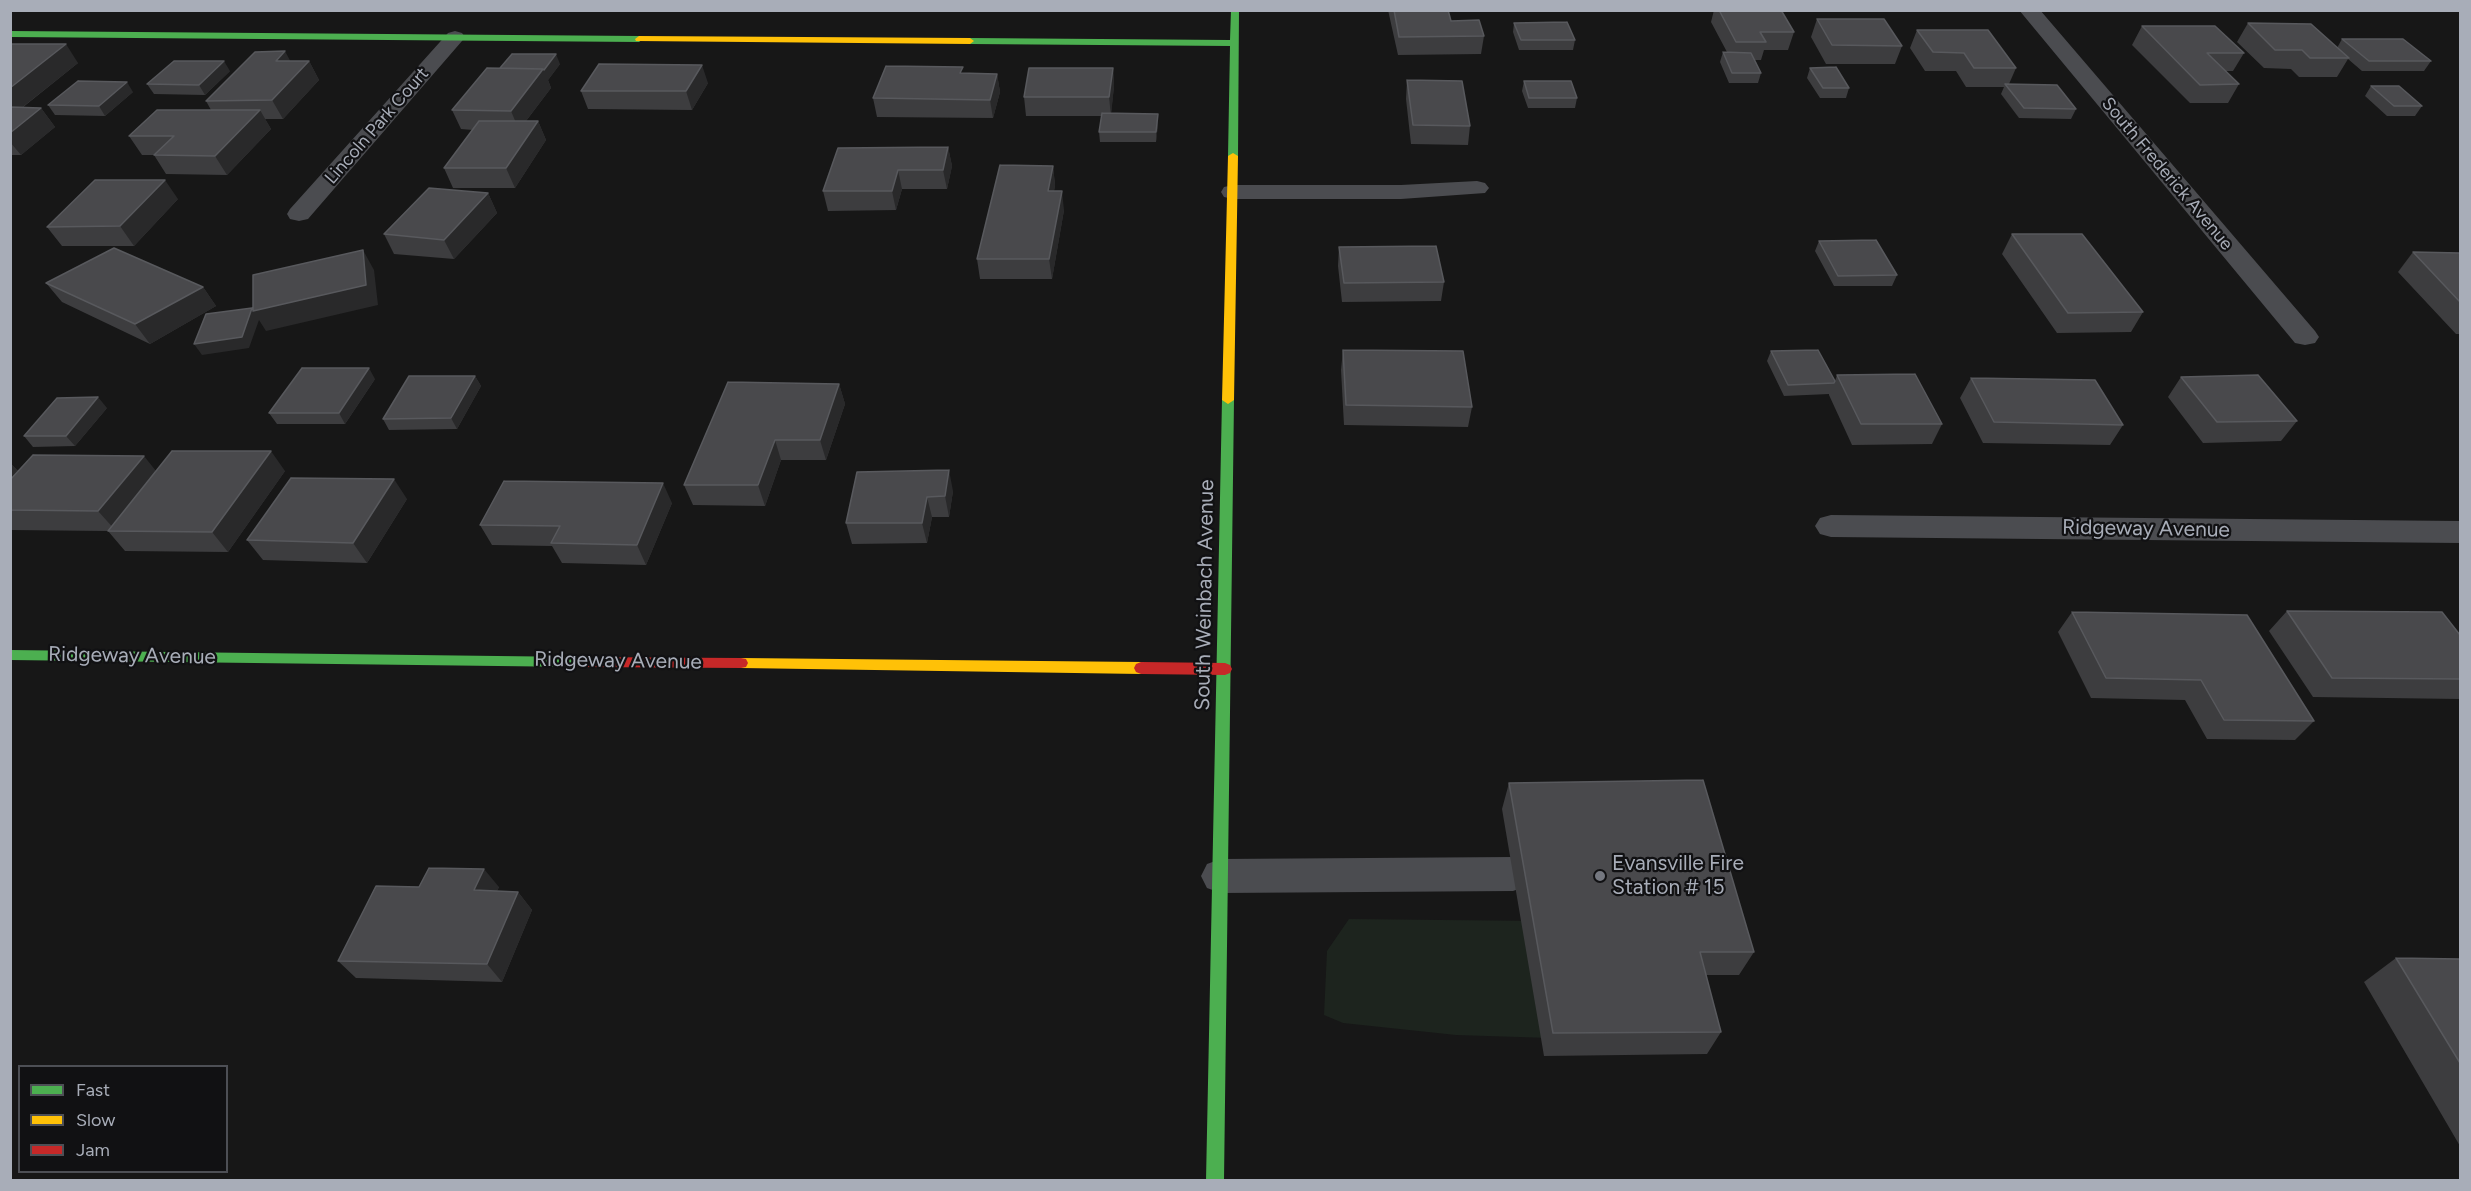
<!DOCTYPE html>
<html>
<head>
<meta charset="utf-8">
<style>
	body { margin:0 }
	#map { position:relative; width:2471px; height:1191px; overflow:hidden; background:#171717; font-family:Figtree,sans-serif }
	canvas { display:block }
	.frame { position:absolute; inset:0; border:12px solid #a8adb8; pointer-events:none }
	.legend { position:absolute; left:18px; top:1065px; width:210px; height:108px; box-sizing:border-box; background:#111113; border:2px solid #4d4f55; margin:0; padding:8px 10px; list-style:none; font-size:18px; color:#a8adb8 }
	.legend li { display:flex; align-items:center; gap:12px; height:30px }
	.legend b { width:30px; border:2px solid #4d4f55 }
</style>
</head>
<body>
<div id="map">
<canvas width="2471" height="1191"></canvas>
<div class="frame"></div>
<ul class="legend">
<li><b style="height:8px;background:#4caf50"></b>Fast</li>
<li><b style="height:8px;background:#ffc107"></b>Slow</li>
<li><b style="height:8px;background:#c62828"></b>Jam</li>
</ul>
</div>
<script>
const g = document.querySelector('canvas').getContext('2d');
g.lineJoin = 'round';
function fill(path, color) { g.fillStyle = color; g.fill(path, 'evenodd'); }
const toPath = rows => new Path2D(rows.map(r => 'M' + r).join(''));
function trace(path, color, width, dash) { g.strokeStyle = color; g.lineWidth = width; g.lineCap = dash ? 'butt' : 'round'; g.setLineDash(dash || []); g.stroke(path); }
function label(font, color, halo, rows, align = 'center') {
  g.font = font + ' Figtree,sans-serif'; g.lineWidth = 4.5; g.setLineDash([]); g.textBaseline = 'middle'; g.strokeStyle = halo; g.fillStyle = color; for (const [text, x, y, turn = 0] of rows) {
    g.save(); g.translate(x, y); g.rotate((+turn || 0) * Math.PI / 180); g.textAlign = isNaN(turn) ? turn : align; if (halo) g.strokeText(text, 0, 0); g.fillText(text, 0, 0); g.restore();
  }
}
fill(toPath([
	[1349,919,1537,921,1550,1038,1456,1035,1343,1023,1324,1015,1327,951]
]), '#1d241e');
fill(toPath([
	[1477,181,1485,183,1489,188,1485,193,1401,199,1233,199,1224,197,1221,192,1224,187,1233,185,1401,185,1477,181],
	[1513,857,1527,862,1533,874,1527,886,1513,891,1221,893,1207,888,1201,876,1207,864,1221,859,1513,857]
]), '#4b4c50');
fill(toPath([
	[2019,10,2040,10,2315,331,2319,337,2315,343,2305,345,2295,343,2019,10],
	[455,31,462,33,465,37,462,41,308,219,299,221,290,219,287,214,290,209,448,33,455,31],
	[1831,515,2460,521,2460,543,1831,537,1820,534,1815,526,1820,518,1831,515]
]), '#4b4c50');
fill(toPath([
	[1231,10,1239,10,1238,156,1233,159,1228,156,1230,46,970,44,966,41,970,38,1230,40,1231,10],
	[10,31,639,36,643,39,639,42,10,37,10,31],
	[1228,396,1234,400,1224,1180,1206,1180,1222,400,1228,396],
	[10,650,579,657,584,658,586,662,584,666,579,667,10,660,10,650]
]), '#4caf50');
fill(toPath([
	[639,36,970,38,974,41,970,44,636,41,635,39,639,36],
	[1233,153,1238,156,1234,400,1228,404,1222,400,1228,156,1233,153],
	[741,658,1141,662,1146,664,1148,668,1146,672,1141,674,741,668,736,667,734,663,736,659,741,658]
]), '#ffc107');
fill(toPath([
	[579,657,741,658,746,659,748,663,746,667,741,668,579,667,574,666,572,662,574,658,579,657],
	[1141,662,1225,663,1230,665,1232,669,1230,673,1225,675,1141,674,1136,672,1134,668,1136,664,1141,662]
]), '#c62828');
fill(toPath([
	[1388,10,1448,10,1451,21,1484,36,1481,54,1398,55],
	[1714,10,1781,10,1794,32,1788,50,1764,50,1761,60,1755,60,1761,73,1758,83,1729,83,1720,62,1723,52,1727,52,1711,22],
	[1817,19,1902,46,1895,64,1826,64,1811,37],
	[1514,23,1575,40,1573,50,1519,50,1513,32],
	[2248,23,2337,48,2342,39,2431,61,2424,71,2362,71,2348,59,2337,77,2299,77,2291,69,2264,68,2237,42],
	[2142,26,2244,53,2233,71,2225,71,2239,84,2228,103,2190,103,2132,45],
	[1917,30,2016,68,2009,84,2076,109,2071,119,2019,118,2001,94,2004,87,1966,87,1956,71,1925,71,1910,48],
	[10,44,78,63,22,108,41,108,55,127,21,155,10,155],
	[291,61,309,61,319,80,283,119,265,119,271,129,227,175,166,174,154,155,142,155,129,136,211,110,206,101],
	[560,64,548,80,551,88,526,121,538,121,546,140,515,188,453,188,444,168,473,130,461,129,452,110,500,68],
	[1113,68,1114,86,1111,113,1158,124,1156,142,1100,142,1099,132,1102,116,1026,116,1024,97],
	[1810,68,1849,88,1846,98,1820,98,1807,78],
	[230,71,205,95,154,94,147,84],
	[964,73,997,74,1000,92,993,118,877,117,873,98],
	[1407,80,1470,126,1468,145,1411,144,1406,99],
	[1524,81,1577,98,1575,108,1528,108,1522,91],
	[708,83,692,110,588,109,581,91],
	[2371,86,2422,106,2415,116,2387,116,2365,96],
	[133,92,105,116,55,115,48,105],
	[948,147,952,166,947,189,902,189,896,210,828,211,823,191],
	[1053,166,1055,185,1054,191,1064,210,1052,279,980,279,977,259],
	[488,193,497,213,454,259,394,254,384,234],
	[178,199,134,246,62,246,47,227],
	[2012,234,2143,312,2131,332,2057,333,2002,254],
	[1819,241,1897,275,1892,286,1834,286,1815,251],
	[1339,247,1444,282,1441,301,1342,302,1338,266],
	[2413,252,2460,253,2460,334,2456,334,2398,272],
	[46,283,203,287,216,306,150,344,62,302],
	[1343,350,1472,407,1468,427,1344,425,1341,370],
	[1771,351,1835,381,1837,375,1942,424,1932,444,1852,445,1829,395,1829,394,1784,396,1767,361],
	[475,376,481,386,457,429,389,430,383,419],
	[2181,377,2297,421,2281,441,2203,443,2168,397],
	[1971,378,2123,425,2110,445,1983,443,1960,398],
	[375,379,345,424,277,424,269,413],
	[839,384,845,404,826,460,781,460,765,506,693,505,684,485],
	[107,408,75,446,33,447,24,436],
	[10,463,18,471,285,471,228,552,125,551,108,531,10,530],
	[857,472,953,491,949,517,932,517,927,543,852,544,846,523],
	[407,499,367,563,263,560,247,540],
	[672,503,646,565,562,563,552,546,492,545,480,525],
	[2287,611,2460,635,2460,699,2313,697,2269,631],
	[2072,612,2314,721,2295,740,2207,739,2185,700,2091,698,2058,632],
	[1509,783,1754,952,1739,975,1706,975,1721,1032,1707,1054,1544,1056,1502,809],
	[419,887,499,887,497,891,518,892,532,910,502,982,356,978,338,961],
	[2396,958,2460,959,2460,1146,2364,982]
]), '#3d3d3f');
fill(toPath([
	[66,44,78,63,10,117,10,88],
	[285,51,295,70,276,61],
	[556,54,560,64,548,80,551,88,519,130,511,111],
	[224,61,230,71,205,95,199,85],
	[309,61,319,80,283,119,272,100],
	[702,65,708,83,692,110,686,91],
	[1113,68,1114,86,1111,116,1109,97],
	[997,74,1000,92,993,118,990,100],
	[127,82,133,92,105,116,99,106],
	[41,108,55,127,21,155,10,142,10,133],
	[260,110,271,129,227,175,215,156],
	[1158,114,1158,124,1156,142,1156,132],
	[538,121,546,140,515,188,506,168],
	[948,147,952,166,947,189,943,170],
	[1053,166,1055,185,1051,210,1048,191],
	[898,170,902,189,896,210,892,191],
	[165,180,178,199,134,246,120,226],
	[1062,191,1064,210,1052,279,1049,259],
	[488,193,497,213,454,259,444,240],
	[363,250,374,270,378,305,266,331,259,320,249,348,202,355,194,344,252,308,254,311],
	[203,287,216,306,150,344,135,324],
	[369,368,375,379,345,424,339,413],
	[475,376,481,386,457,429,451,418],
	[839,384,845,404,826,460,820,440],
	[98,397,107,408,75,446,66,436],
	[775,440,781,460,765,506,758,485],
	[271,451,285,471,228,552,212,532],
	[144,456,160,476,116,531,98,511],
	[10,463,25,479,10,495],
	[949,470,953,491,949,517,945,496],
	[394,479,407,499,367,563,353,543],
	[663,483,672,503,646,565,637,545],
	[927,497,932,517,927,543,922,523],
	[484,869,499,887,489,908,474,890],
	[518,892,532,910,502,982,487,964]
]), '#29292a');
const building = toPath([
	[1394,10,1448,10,1451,21,1479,20,1484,36,1399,37,1394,10],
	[1719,10,1781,10,1794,32,1760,32,1766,42,1736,42,1719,10],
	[1817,19,1884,19,1902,46,1832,45,1817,19],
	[1567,22,1575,40,1521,40,1514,23,1567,22],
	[2248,23,2311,24,2349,58,2310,58,2302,50,2275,50,2248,23],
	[2142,26,2215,26,2244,53,2207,53,2239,84,2200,85,2142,26],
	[1917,30,1988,30,2016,68,1974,68,1964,53,1933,52,1917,30],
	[2342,39,2403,39,2431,61,2369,61,2342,39],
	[10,44,66,44,10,88,10,44],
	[285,51,276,61,309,61,272,100,206,101,255,52,285,51],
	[1723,52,1751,53,1761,73,1732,73,1723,52],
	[512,54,556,54,544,70,543,69,500,68,512,54],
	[174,61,224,61,199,85,147,84,174,61],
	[599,64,702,65,686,91,581,91,599,64],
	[886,66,963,67,960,73,997,74,990,100,873,98,886,66],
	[1836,67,1849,88,1823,88,1810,68,1836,67],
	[487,68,543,69,511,111,452,110,487,68],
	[1029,68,1113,68,1109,97,1024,97,1029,68],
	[1407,80,1462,81,1470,126,1413,125,1407,80],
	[78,81,127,82,99,106,48,105,78,81],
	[1524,81,1571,81,1577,98,1529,98,1524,81],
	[2005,84,2057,85,2076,109,2024,108,2005,84],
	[2371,86,2399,86,2422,106,2394,106,2371,86],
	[10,107,41,108,10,133,10,107],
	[157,110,260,110,215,156,154,155,174,136,129,136,157,110],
	[1102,113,1158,114,1156,132,1099,132,1102,113],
	[479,121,538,121,506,168,444,168,479,121],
	[948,147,943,170,898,170,892,191,823,191,838,148,948,147],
	[1000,165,1053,166,1048,191,1062,191,1049,259,977,259,1000,165],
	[95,180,165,180,120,226,47,227,95,180],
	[429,188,488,193,444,240,384,234,429,188],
	[2012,234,2082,234,2143,312,2068,313,2012,234],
	[1876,240,1897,275,1838,276,1819,241,1876,240],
	[1436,246,1444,282,1344,283,1339,247,1436,246],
	[114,248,203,287,135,324,46,283,114,248],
	[363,250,366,285,253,311,253,275,363,250],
	[2413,252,2460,253,2460,302,2413,252],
	[252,308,242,337,194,344,206,314,252,308],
	[1343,350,1463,351,1472,407,1346,405,1343,350],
	[1818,350,1835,381,1834,383,1788,385,1771,351,1818,350],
	[302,368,369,368,339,413,269,413,302,368],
	[1915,374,1942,424,1861,424,1837,375,1915,374],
	[2258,375,2297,421,2217,422,2181,377,2258,375],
	[409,376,475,376,451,418,383,419,409,376],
	[1971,378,2095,380,2123,425,1994,422,1971,378],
	[728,382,839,384,820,440,775,440,758,485,684,485,728,382],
	[98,397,66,436,24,436,57,398,98,397],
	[172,451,271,451,212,532,108,531,172,451],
	[33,455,144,456,98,511,10,510,10,480,33,455],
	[949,470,945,496,927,497,922,523,846,523,857,472,949,470],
	[291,478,394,479,353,543,247,540,291,478],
	[504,481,663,483,637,545,551,543,560,526,480,525,504,481],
	[2287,611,2442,612,2460,635,2460,679,2332,678,2287,611],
	[2072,612,2247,615,2314,721,2224,720,2201,680,2106,678,2072,612],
	[1703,780,1754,952,1700,952,1721,1032,1553,1033,1509,783,1703,780],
	[429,868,484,869,474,890,518,892,487,964,338,961,376,886,419,887,429,868],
	[2396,958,2460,959,2460,1063,2396,958]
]);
fill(building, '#49494c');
trace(building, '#58595d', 1.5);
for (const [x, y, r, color] of [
	[1600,876,6,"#757880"]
]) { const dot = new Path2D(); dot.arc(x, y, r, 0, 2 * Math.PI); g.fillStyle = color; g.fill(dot); trace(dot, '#111113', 2); }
label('18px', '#a8adb8', '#111113', [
	["Lincoln Park Court",377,126,-49],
	["South Frederick Avenue",2167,174,50]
]);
label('21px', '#a8adb8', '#111113', [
	["Ridgeway Avenue",2146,529,1],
	["South Weinbach Avenue",1205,595,-89],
	["Ridgeway Avenue",132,656,1],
	["Ridgeway Avenue",618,661,1]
]);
label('21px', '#a8adb8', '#111113', [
	["Evansville Fire",1612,864],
	["Station # 15",1612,888]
], 'left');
</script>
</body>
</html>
